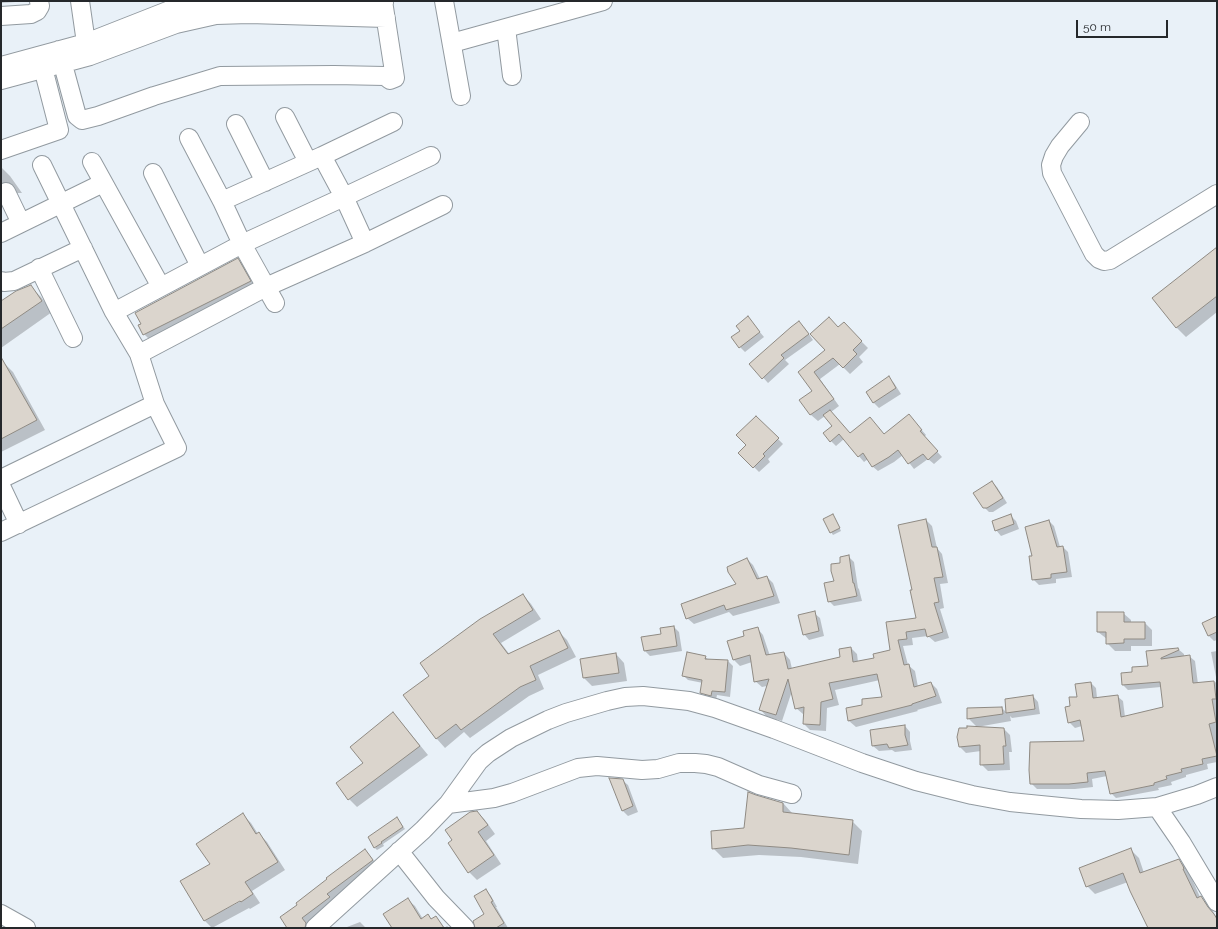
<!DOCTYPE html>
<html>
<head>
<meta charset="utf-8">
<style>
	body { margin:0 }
	#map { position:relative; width:1218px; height:929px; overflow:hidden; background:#e9f1f8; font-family:Raleway,sans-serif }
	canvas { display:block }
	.frame { position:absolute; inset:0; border:2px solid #25282b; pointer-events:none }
	.scale { position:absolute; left:1076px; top:20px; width:92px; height:18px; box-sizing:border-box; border:2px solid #25282b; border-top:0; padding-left:5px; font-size:12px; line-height:14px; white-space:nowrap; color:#25282b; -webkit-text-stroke:3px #e9f1f8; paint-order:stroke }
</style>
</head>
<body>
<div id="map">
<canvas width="1218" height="929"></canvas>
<div class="frame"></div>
<div class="scale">50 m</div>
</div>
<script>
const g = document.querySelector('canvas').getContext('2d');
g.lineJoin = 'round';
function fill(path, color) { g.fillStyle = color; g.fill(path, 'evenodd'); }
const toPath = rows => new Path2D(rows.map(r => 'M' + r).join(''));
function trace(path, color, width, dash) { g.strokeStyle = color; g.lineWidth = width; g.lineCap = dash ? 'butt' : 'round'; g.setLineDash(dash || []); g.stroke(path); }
fill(toPath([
	[1,1,30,1,1,3],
	[1,167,10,176,22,193,12,193,6,204,1,208],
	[1217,248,1217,312,1186,337,1176,327],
	[238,259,246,268,258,289,152,342,144,334],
	[30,286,41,297,52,312,1,348,1,303],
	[748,318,764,337,745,352,740,347,741,331],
	[804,327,813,340,785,360,789,364,768,383,751,364],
	[839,328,850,330,868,348,859,357,863,362,850,374,840,364,820,379,839,406,831,412,851,434,884,435,914,421,926,435,924,437,942,457,934,464,928,459,914,469,903,455,894,462,878,471,872,466,868,459,864,462,844,439,836,446,831,441,833,426,825,416,818,421,811,415,801,400,814,391,799,372,827,350],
	[4,363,13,372,45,430,1,452,1,365],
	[888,378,894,383,901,394,879,408,874,403,867,392],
	[756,417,783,444,768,459,770,462,759,472,740,453,748,445],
	[992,482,997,487,1007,503,993,512,989,512,984,507],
	[1010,515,1016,521,1019,529,1001,536,996,530],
	[835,518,841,531,833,535,831,532],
	[926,520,932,526,937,548,942,554,948,583,940,584,944,608,940,609,949,638,935,642,928,636,912,638,913,645,903,646,908,665,915,671,918,687,931,683,937,689,942,703,917,710,918,711,856,727,849,721,847,709,864,706,883,698,880,680,835,690,839,705,827,708,826,731,810,730,804,724,805,714,803,714,796,708,792,691,782,721,766,716,760,709,767,686,762,687,755,681,752,662,740,666,734,660,745,636,757,628,763,635,770,656,784,653,790,660,792,669,841,657,851,648,857,654,858,662,875,658,892,650,887,623,917,619,913,591],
	[1049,521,1054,526,1060,547,1063,547,1068,552,1072,577,1056,579,1056,583,1039,585,1033,579],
	[849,557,854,562,858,588,859,589,862,601,834,606,829,601,842,563],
	[747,559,753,565,760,579,767,577,773,583,780,603,733,616,729,612,694,624,687,618,737,584],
	[523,595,531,604,541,619,501,643,510,655,559,632,567,640,576,657,538,675,544,689,529,696,470,738,464,732,445,748,437,739,405,695,430,676],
	[814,613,820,618,824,636,809,640,804,634],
	[1123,613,1131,620,1131,623,1145,623,1152,630,1152,646,1131,646,1131,651,1115,651,1107,643,1107,639,1098,632],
	[1217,617,1217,640,1214,641,1209,636],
	[674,627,679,632,682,651,650,656,645,651,662,634],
	[1178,649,1184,654,1184,657,1189,656,1195,661,1198,684,1217,682,1211,652,1217,651,1217,762,1207,764,1208,769,1186,775,1186,777,1171,782,1172,785,1158,788,1159,790,1116,798,1111,793,1107,776,1092,779,1093,787,1075,789,1037,789,1031,783,1085,742,1082,726,1075,728,1069,722,1072,707,1078,698,1091,683,1096,688,1097,698,1117,696,1123,701,1125,717,1164,708,1161,687,1128,690,1123,685,1134,673,1149,667,1147,652],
	[616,654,624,663,627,681,592,686,584,678,581,660],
	[705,657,709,660,728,661,733,666,730,697,717,695,716,700,707,698,702,693,703,683,688,680,683,675],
	[1033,696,1038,702,1040,714,1012,718,1010,716,1011,721,977,727,968,718,1002,708,1007,713,1006,700],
	[393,714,401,722,428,755,357,807,349,799,337,784,364,763],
	[905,726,910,732,910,741,912,750,895,752,892,750,879,751,873,746],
	[1003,728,1010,735,1012,752,1009,752,1010,770,988,771,981,764,981,751,966,753,960,747],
	[622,780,628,785,638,812,628,816,622,810],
	[783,803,792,813,792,815,852,821,862,831,858,864,801,857,759,855,723,858,713,848,745,829],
	[477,812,485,820,495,834,486,841,501,864,477,880,469,872],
	[243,815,251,823,258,834,259,834,267,842,285,870,252,891,260,903,250,909,249,908,212,928,204,920,211,865],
	[244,898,245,899,205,920,205,918],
	[399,821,405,829,383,844,384,846,377,850,375,848],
	[1130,849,1139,858,1144,873,1178,860,1187,868,1192,877,1191,877,1200,897,1209,905,1217,918,1217,928,1148,928,1128,882,1095,894,1087,886],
	[365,851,371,857,379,867,310,928,289,928,299,905],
	[486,890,491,896,497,907,496,907,508,928,477,928,485,915],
	[408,900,415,906,423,919,428,916,432,920,436,917,445,928,447,926,449,928,393,928],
	[360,922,366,928,346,928,347,927]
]), '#0003');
const building = toPath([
	[1217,247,1217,296,1176,328,1152,298,1217,247],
	[238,258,251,281,143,335,138,325,141,324,135,313,238,258],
	[31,285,42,301,1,329,1,301,16,291,31,285],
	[748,316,760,332,739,348,731,337,740,331,736,326,748,316],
	[829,317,838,327,844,322,862,341,853,350,857,354,843,368,833,358,814,372,834,399,810,415,799,400,812,391,798,372,825,350,810,334,829,317],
	[799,321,809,334,781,355,784,358,762,379,749,364,791,327,799,321],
	[1,357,37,420,1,439,1,357],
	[889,376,896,388,873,403,866,392,889,376],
	[830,410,850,433,870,417,884,434,909,414,922,430,920,431,938,451,928,460,923,454,908,464,898,450,889,457,872,467,863,453,858,457,839,434,830,442,823,433,832,426,823,415,830,410],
	[756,416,779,438,763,454,765,456,753,468,738,453,746,445,736,435,756,416],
	[992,481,1003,498,987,508,983,508,973,493,992,481],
	[833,514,840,528,830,533,823,519,833,514],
	[1011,514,1014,524,995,531,992,521,1011,514],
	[926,519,932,547,937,547,943,577,934,578,939,602,934,603,943,632,927,637,925,629,906,632,907,639,898,640,904,665,909,664,914,687,931,682,936,696,912,704,912,705,848,721,846,708,862,705,862,699,882,697,877,674,829,683,833,699,821,702,820,725,803,724,804,707,795,709,788,679,776,715,759,710,769,679,754,682,750,655,733,660,727,641,744,636,743,631,758,627,766,655,784,652,788,669,840,657,839,649,851,647,853,662,874,658,873,654,890,650,886,622,916,618,910,590,912,590,898,525,926,519],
	[1049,520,1057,547,1063,546,1067,572,1051,574,1051,578,1032,580,1029,556,1032,556,1025,527,1049,520],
	[849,555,853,583,854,583,857,596,828,602,824,583,834,581,831,571,831,564,840,563,840,557,849,555],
	[747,558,757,579,767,576,774,596,726,610,724,605,686,619,681,604,736,584,728,572,727,567,747,558],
	[523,594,533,610,493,634,508,654,559,630,568,648,530,666,536,680,520,687,461,730,456,724,436,739,403,695,429,676,420,663,480,619,523,594],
	[815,611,819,631,803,635,798,615,815,611],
	[1097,612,1124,612,1124,622,1145,622,1145,639,1124,639,1124,643,1106,644,1106,632,1097,632,1097,612],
	[1217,616,1217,632,1208,636,1202,623,1217,616],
	[674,626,677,646,644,651,641,637,661,634,660,628,674,626],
	[1178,648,1179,650,1161,658,1161,659,1190,655,1193,683,1214,681,1216,699,1212,699,1216,722,1209,724,1217,756,1202,759,1203,764,1181,769,1182,772,1166,776,1167,779,1154,783,1154,785,1110,794,1105,771,1087,773,1088,782,1069,784,1030,784,1029,770,1030,742,1084,741,1080,720,1068,723,1065,707,1070,706,1069,697,1077,697,1075,684,1091,682,1093,698,1118,695,1121,717,1163,707,1160,682,1122,685,1121,673,1132,672,1132,667,1148,666,1146,651,1178,648],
	[687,652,706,656,705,659,728,660,725,692,712,691,711,696,700,693,702,680,682,676,687,652],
	[616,653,619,673,583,678,580,659,616,653],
	[1033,695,1035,709,1006,713,1005,699,1033,695],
	[1002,707,1003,714,967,719,967,708,1002,707],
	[393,712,420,746,348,800,336,783,363,763,350,747,393,712],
	[905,725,905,735,908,745,889,748,887,744,872,746,870,730,905,725],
	[967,726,1004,728,1006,746,1003,746,1004,764,980,765,980,745,959,747,957,737,959,728,967,728,967,726],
	[609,778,623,779,633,806,622,811,609,778],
	[748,792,756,795,783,803,783,812,853,820,849,855,791,848,748,845,712,849,711,831,744,828,748,792],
	[477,811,488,825,478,832,494,855,468,873,448,843,452,840,445,830,470,812,477,811],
	[243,813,256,834,259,832,278,862,245,882,253,894,241,902,240,901,204,921,180,881,210,864,196,844,243,813],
	[397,817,403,827,381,842,382,843,374,848,368,837,397,817],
	[1131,848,1140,873,1179,859,1183,866,1184,869,1183,869,1197,898,1201,896,1208,907,1214,914,1217,919,1217,928,1148,928,1130,891,1123,873,1086,887,1079,868,1131,848],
	[365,849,373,860,327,894,330,897,302,918,306,923,305,928,287,928,280,917,297,905,296,903,327,879,326,878,365,849],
	[486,889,493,901,491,902,504,923,496,928,475,928,473,921,484,914,474,896,486,889],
	[408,898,421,919,428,914,431,919,436,916,444,928,392,928,383,914,408,898]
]);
fill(building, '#dbd5cd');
trace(building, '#8f8a83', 1);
const minor = toPath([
	[80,1,86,43,90,53],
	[444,1,461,96],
	[1,16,31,14,37,11,40,6,39,1],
	[506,28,512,76],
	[452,43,603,1],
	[59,50,77,116,82,120,98,116,154,96,220,76,334,75,385,76,390,80,395,78,383,1],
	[1,66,86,43,170,10,205,2,307,1,384,3],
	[1,80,90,56,176,24,216,15,249,14,386,18],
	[285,117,308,162],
	[1080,122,1060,146,1054,156,1051,165,1052,173,1094,254,1099,259,1104,261,1110,260,1217,194],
	[236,124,265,182],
	[189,138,222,201,242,244,266,287,365,243,443,205],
	[1,150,59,130,43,68],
	[322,156,393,122],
	[92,162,161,287],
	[42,165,114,312,139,354,266,287,275,303],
	[153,173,200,266],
	[6,192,21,223],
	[222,201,322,156,344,197,365,243],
	[1,233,103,183],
	[39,268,73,338],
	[1,281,4,282,14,281,83,248],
	[114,312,242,244,344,197,431,156],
	[1,479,155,404],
	[1,486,19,524],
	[1,532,177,448,155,404,139,354],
	[448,804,494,798,512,793,578,768,597,766,642,770,658,769,679,763,695,763,706,764,718,767,759,785,792,794],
	[1157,807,1181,842,1217,902],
	[399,851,436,898,465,928],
	[1,914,26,928],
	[315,928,423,830,448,804,479,761,488,753,511,738,548,720,566,713,607,701,625,697,643,696,689,701,715,708,774,729,862,763,916,781,972,795,1010,802,1081,809,1118,810,1157,807,1197,795,1217,787]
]);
trace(minor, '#929aa0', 20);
trace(minor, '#fff', 18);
</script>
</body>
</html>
